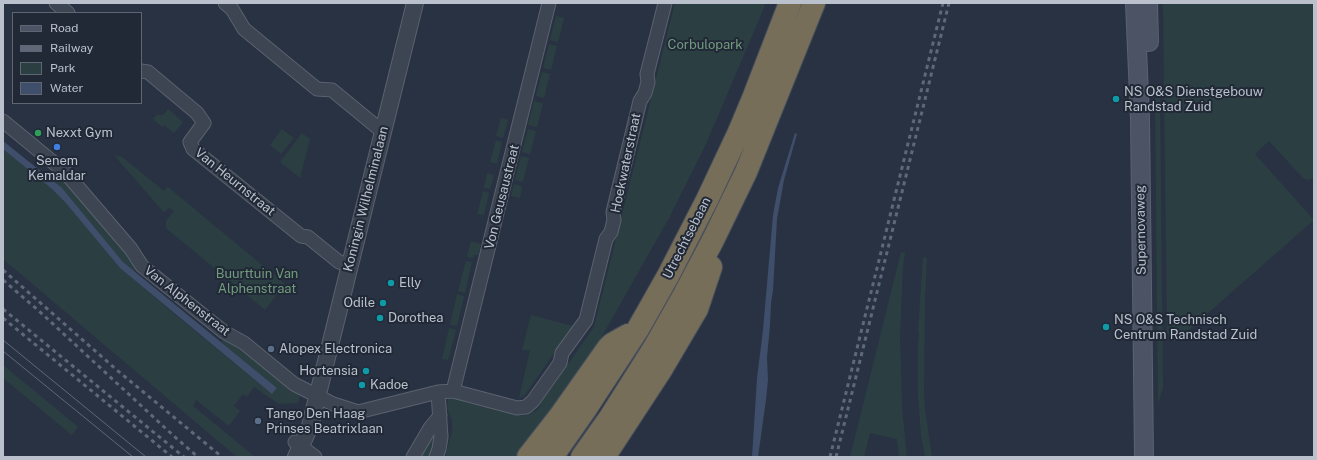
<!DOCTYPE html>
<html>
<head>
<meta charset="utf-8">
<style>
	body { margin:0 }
	#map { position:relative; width:1317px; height:460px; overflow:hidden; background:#293242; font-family:"Public Sans",sans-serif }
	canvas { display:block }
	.frame { position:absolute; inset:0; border:4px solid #bac0cc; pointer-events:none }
	.legend { position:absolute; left:12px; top:12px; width:130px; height:92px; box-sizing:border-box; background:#212937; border:1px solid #5e6573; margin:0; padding:5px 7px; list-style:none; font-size:12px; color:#bac0cc }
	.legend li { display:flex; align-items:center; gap:8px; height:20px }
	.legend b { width:20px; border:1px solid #5e6573 }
</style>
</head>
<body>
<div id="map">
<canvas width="1317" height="460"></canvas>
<div class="frame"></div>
<ul class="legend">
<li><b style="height:5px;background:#4b5365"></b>Road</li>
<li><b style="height:5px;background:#5f6879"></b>Railway</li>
<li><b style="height:11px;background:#2b3f43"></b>Park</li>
<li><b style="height:11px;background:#3f4e6a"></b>Water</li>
</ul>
</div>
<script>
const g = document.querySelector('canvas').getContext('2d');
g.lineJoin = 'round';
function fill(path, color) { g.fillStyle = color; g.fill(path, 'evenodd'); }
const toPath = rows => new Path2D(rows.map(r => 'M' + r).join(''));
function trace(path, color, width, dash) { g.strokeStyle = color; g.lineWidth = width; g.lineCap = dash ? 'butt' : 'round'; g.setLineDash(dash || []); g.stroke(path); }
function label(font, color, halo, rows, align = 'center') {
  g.font = font + ' "Public Sans",sans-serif'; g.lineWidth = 4; g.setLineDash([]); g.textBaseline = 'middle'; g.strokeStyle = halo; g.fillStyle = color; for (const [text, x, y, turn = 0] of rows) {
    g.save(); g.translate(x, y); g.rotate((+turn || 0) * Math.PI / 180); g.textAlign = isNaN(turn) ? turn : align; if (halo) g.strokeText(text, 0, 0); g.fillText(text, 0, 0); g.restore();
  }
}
fill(toPath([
	[675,3,766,3,706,144,669,218,597,345,538,428,515,457,445,457,452,432,452,420,447,408,448,399,452,397,464,400,464,402,515,415,523,416,530,414,537,410,541,405,540,404,594,327],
	[1163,3,1314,3,1314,177,1309,180,1304,179,1269,141,1255,154,1314,220,1175,342,1167,333],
	[556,16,564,18,558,42,550,40],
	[549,44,557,46,551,70,543,68],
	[542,72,550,74,544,98,536,96],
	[1155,98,1160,98,1163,388,1158,403],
	[534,101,543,103,537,127,528,125],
	[168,109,183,122,174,133,164,125,162,127,153,119,157,115,163,115],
	[501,118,508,120,503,138,496,136],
	[282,129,294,138,281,154,270,145],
	[528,129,536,131,530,154,522,152],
	[302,133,310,139,300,178,280,162],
	[496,140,502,142,497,164,490,162],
	[3,149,52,189,65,202,120,268,184,322,272,394,277,388,221,342,225,337,238,343,301,391,298,403,279,404,254,387,247,397,243,394,234,406,240,411,229,426,196,400,193,406,255,457,237,457,3,259],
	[114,155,122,157,164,191,168,187,285,284,265,310,166,228,166,221,174,211,169,208,164,212,160,208],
	[521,156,529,158,523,182,515,180],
	[62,173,138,267,134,271,123,262,62,188,51,180,52,177],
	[487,173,494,175,490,189,484,188],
	[514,184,522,186,520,198,511,196],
	[483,191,489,193,484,215,477,214],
	[471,241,481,244,478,255,474,255,473,258,467,257],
	[901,252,905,253,903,265,900,336,902,408,907,457,899,457,897,439,870,433,864,457,850,457],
	[923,257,927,258,925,297,924,393,925,410,932,457,925,457,921,435,918,395,918,343,919,333,918,332],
	[466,261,472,262,465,293,458,291],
	[457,294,464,296,457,326,450,325],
	[531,315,573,326,524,396,519,398,530,350,522,350],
	[449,328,456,330,448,360,442,359],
	[3,365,78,427,72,435,3,378],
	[433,433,435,434,434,442,428,457,419,457]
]), '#2b3f43');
fill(toPath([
	[795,133,797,134,784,180,777,219,773,290,771,303,770,326,767,357,768,380,766,400,758,457,752,457,757,378,763,330,773,215,778,188],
	[3,141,62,188,123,262,277,388,272,394,120,268,65,202,52,189,3,149]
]), '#3f4e6a');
const minor = toPath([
	[56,3,68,13],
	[225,3,232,9,244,29,317,89,332,90,383,132],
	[141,71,148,72,197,113,204,123,190,142,193,149,301,236,308,237,339,262,350,265],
	[3,121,65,172,131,249,142,266,224,332,244,343,294,384,333,404,358,412,438,392,453,391,517,408,526,407,533,401,560,363,562,353,586,320,606,239,611,232,614,220,613,212,640,101,645,93,648,82,647,74,665,3],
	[453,391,549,3],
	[295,442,315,457],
	[413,457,430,428,440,416],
	[436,457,439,449,441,437,438,392]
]);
const tertiary = toPath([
	[296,457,310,426,415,3]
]);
const secondary = toPath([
	[1135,3,1140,118,1144,457],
	[1148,3,1149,42]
]);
const motorway = toPath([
	[528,457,560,416,608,348,612,344,628,335],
	[552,457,585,410,638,329,668,276,707,200,739,132,754,96,790,3],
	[582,457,611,416,654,348,684,295,713,240,746,172,814,3],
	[604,457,661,370,697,309,711,267]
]);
trace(minor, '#5b626f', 15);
trace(tertiary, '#5b626f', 18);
trace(secondary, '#5b626f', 20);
trace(motorway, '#474f5c', 24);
trace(minor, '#3d4452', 13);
trace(tertiary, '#3d4452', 16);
trace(secondary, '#4b5365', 18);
trace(motorway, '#776e5a', 22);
trace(toPath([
	[3,340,146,457],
	[3,351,133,457]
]), '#5f6879', 1);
trace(toPath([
	[3,270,118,371,222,457],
	[3,280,39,311,176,438,198,457],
	[3,309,184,457],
	[3,318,172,457],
	[830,457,943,3],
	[836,457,949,3]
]), '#5f6879', 3, [4, 4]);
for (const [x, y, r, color] of [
	[1116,99,4,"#0f9aa8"],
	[38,133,4,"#2e9e5b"],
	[57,147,4,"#3f7fe0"],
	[391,283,4,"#0f9aa8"],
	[383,303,4,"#0f9aa8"],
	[380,318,4,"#0f9aa8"],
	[1106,327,4,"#0f9aa8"],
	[271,349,4,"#5c6f8a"],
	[366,371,4,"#0f9aa8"],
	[362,385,4,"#0f9aa8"],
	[258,421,4,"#5c6f8a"]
]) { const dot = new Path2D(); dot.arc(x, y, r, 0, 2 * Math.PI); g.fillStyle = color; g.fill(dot); trace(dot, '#212937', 1.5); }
label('13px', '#729b7e', '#212937', [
	["Corbulopark",705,45],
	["Buurttuin Van",257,274],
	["Alphenstraat",257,289]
]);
label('13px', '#bac0cc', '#212937', [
	["NS O&S Dienstgebouw",1124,92],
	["Randstad Zuid",1124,107],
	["Nexxt Gym",46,133],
	["Senem",57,161,"center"],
	["Kemaldar",57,176,"center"],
	["Elly",399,283],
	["Odile",375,303,"right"],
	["Dorothea",388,318],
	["NS O&S Technisch",1114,320],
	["Centrum Randstad Zuid",1114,335],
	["Alopex Electronica",279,349],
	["Hortensia",358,371,"right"],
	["Kadoe",370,385],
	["Tango Den Haag",266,414],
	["Prinses Beatrixlaan",266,429]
], 'left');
label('13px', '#bac0cc', '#212937', [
	["Hoekwaterstraat",626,163,-78],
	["Van Heurnstraat",235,182,39],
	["Von Geusaustraat",502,197,-76],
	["Koningin Wilhelminalaan",366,199,-76],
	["Supernovaweg",1141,230,-91],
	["Utrechtsebaan",687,238,-63],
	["Van Alphenstraat",187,301,38]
]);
</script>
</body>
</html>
